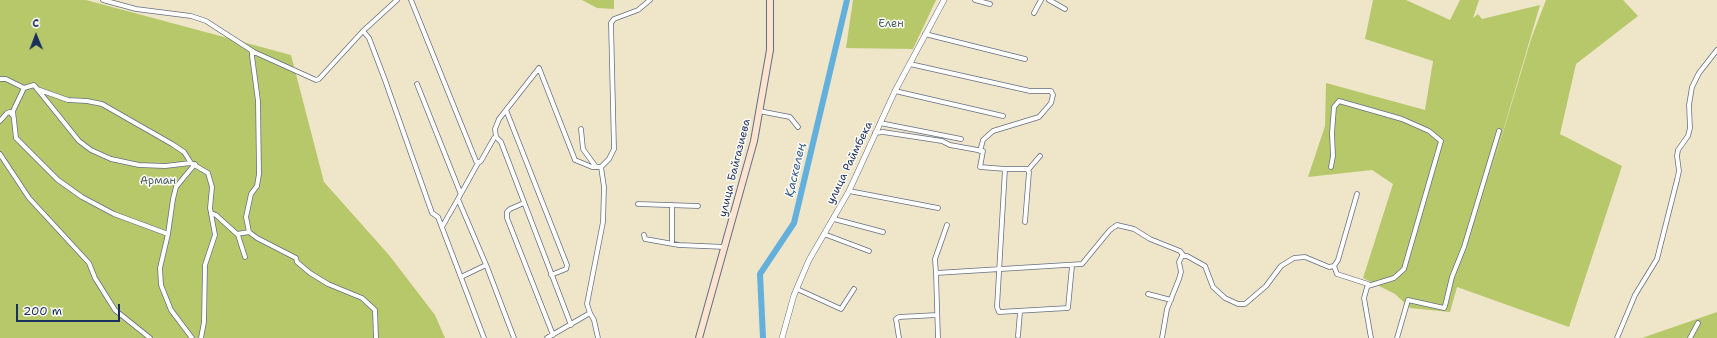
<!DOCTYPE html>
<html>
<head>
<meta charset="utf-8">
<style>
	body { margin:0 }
	#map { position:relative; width:1717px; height:338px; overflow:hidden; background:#efe5c9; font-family:"Shantell Sans",sans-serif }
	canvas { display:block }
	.north { position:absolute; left:16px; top:16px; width:40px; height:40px; -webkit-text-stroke:3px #fdfcf7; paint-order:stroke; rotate:359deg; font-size:11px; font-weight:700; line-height:16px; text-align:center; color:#1b2f5e }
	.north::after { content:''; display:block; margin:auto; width:14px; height:18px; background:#1b2f5e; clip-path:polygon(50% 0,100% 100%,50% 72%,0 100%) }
	.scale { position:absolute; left:16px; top:304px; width:104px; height:18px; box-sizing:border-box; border:2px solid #1b2f5e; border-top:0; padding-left:5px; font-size:12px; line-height:14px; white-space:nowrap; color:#1b2f5e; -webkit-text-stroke:3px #fdfcf7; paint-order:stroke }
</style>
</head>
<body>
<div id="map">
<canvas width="1717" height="338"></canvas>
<div class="north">С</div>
<div class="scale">200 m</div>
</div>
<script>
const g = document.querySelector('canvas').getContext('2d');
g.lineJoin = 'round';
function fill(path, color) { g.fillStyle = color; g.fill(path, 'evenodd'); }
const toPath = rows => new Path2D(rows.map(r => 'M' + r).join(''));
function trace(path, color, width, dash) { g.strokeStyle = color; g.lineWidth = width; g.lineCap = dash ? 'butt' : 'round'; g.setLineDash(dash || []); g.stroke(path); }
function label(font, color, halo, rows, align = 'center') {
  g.font = font + ' "Shantell Sans",sans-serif'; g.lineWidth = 3; g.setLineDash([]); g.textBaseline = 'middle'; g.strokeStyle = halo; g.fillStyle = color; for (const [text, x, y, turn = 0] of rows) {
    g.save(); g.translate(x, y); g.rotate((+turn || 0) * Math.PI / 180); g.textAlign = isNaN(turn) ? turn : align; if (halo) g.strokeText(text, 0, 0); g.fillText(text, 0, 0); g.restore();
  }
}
fill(toPath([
	[0,0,86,0,291,55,324,182,389,255,435,315,445,338,0,338],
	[582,0,614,0,614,9,597,8],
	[853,0,936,0,913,49,846,48],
	[1373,0,1406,0,1450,20,1460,0,1479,0,1473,18,1478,14,1482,19,1540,5,1489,179,1531,39,1546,0,1623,0,1638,16,1576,64,1560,134,1622,166,1569,327,1457,287,1450,312,1410,308,1395,294,1363,278,1393,184,1372,170,1308,177,1325,126,1326,83,1425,110,1433,61,1365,39],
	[1717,312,1717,338,1642,338]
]), '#b7c86b');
trace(toPath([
	[763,338,760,274,794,223,847,0]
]), '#63b0dd', 6);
const minor = toPath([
	[103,0,136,9,191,16,206,21,254,52,316,80,319,79,363,31,369,38,385,80,432,213,438,217,484,338],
	[411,0,476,161,478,163,481,161,494,138,496,137,501,142,571,325],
	[975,0,990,4],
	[1049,0,1065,9],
	[1034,13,1041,0],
	[363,31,397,0],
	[925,34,1025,59],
	[252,51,252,56,258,101,259,174,257,186,251,194,248,208,246,217,249,232,257,238,296,258,297,262,310,273,328,284,362,298,375,310,376,338],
	[910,64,1030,91,1051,91,1053,95,1051,103,1039,117,993,131,983,140,980,151],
	[0,79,6,79,24,88,34,85,79,141,91,150,111,159,139,165,165,166,191,163],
	[417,84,460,192],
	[24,88,13,111,16,138,58,180,82,197,114,214,168,234,173,199,176,187,195,164],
	[37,89,68,100,87,101,102,104,172,144,184,152,191,163,208,173,212,187,210,208,215,235,205,265,204,322,201,338],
	[895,91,1003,116],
	[506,110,567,265,566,269,551,275],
	[759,111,790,117,798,127],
	[0,121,7,113,10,112,12,115],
	[880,123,961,139],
	[581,129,583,149,596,167],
	[875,133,883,132,942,141,950,145,983,151,980,167,1005,169,997,307,999,312,1068,308,1072,266],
	[496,137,495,129,499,119,539,68,575,160,592,167,601,167],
	[0,154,29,198,89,263,95,278,115,310,150,338],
	[1331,167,1333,156,1332,133,1334,107,1339,101,1402,119,1429,131,1441,141,1404,269,1394,278,1368,286],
	[1005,169,1027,169,1029,172,1025,222],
	[1028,170,1040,156],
	[849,191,938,208],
	[458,199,478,163],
	[524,203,510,209,507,212,507,218,553,335],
	[638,204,698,206],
	[211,213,216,215,238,235,245,257],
	[834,219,883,232],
	[442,227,458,199,487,267,514,338],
	[168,234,160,268,161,285,171,310,192,338],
	[237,234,249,232],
	[824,234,869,251],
	[644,235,645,239,679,245,725,247],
	[672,243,672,205],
	[1334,266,1337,274,1368,284,1364,298,1371,338],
	[936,273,935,259,947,225],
	[461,277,486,265],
	[797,289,841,309,854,289],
	[1148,294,1171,300],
	[590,313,587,304,603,222,604,187,601,167,609,159,614,149,611,23,614,19,638,10,650,0],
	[1018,336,1020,312],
	[547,338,590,313,594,320,598,338],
	[899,338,896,319,899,317,937,315],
	[938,338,936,273,1082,264,1110,230,1117,225,1134,229,1150,239,1180,251,1183,255],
	[1162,338,1167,309,1179,279,1181,272,1179,262,1182,256,1187,256,1205,266,1213,287,1225,298,1238,304,1245,304,1266,286,1281,266,1294,258,1305,257,1329,267,1334,266,1338,260,1357,194],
	[1397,338,1408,300,1444,308,1445,306,1452,277,1464,247,1499,131],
	[1617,338,1635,295,1657,259,1677,180,1679,171,1677,156,1678,150,1688,136,1690,128,1689,105,1692,87,1699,73,1717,50],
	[1690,338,1698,323]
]);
const tertiary = toPath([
	[782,338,794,295,809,260,849,191,895,91,944,0]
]);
const secondary = toPath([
	[699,338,754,141,770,50,770,0]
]);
trace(minor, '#656f83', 5.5);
trace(tertiary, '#656f83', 6);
trace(secondary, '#656f83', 8);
trace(minor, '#fff', 4);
trace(tertiary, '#fff', 5);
trace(secondary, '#fde4d0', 6);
label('11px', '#4a5d62', '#fdfcf7', [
	["Елен",891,24],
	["Арман",158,181]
]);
label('11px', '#1b2f5e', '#fdfcf7', [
	["улица Раймбека",850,163,-64],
	["улица Байгазиева",735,168,-76]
]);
label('italic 12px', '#345c8a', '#fdfcf7', [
	["Қаскелең",796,170,-77]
]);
</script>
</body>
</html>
